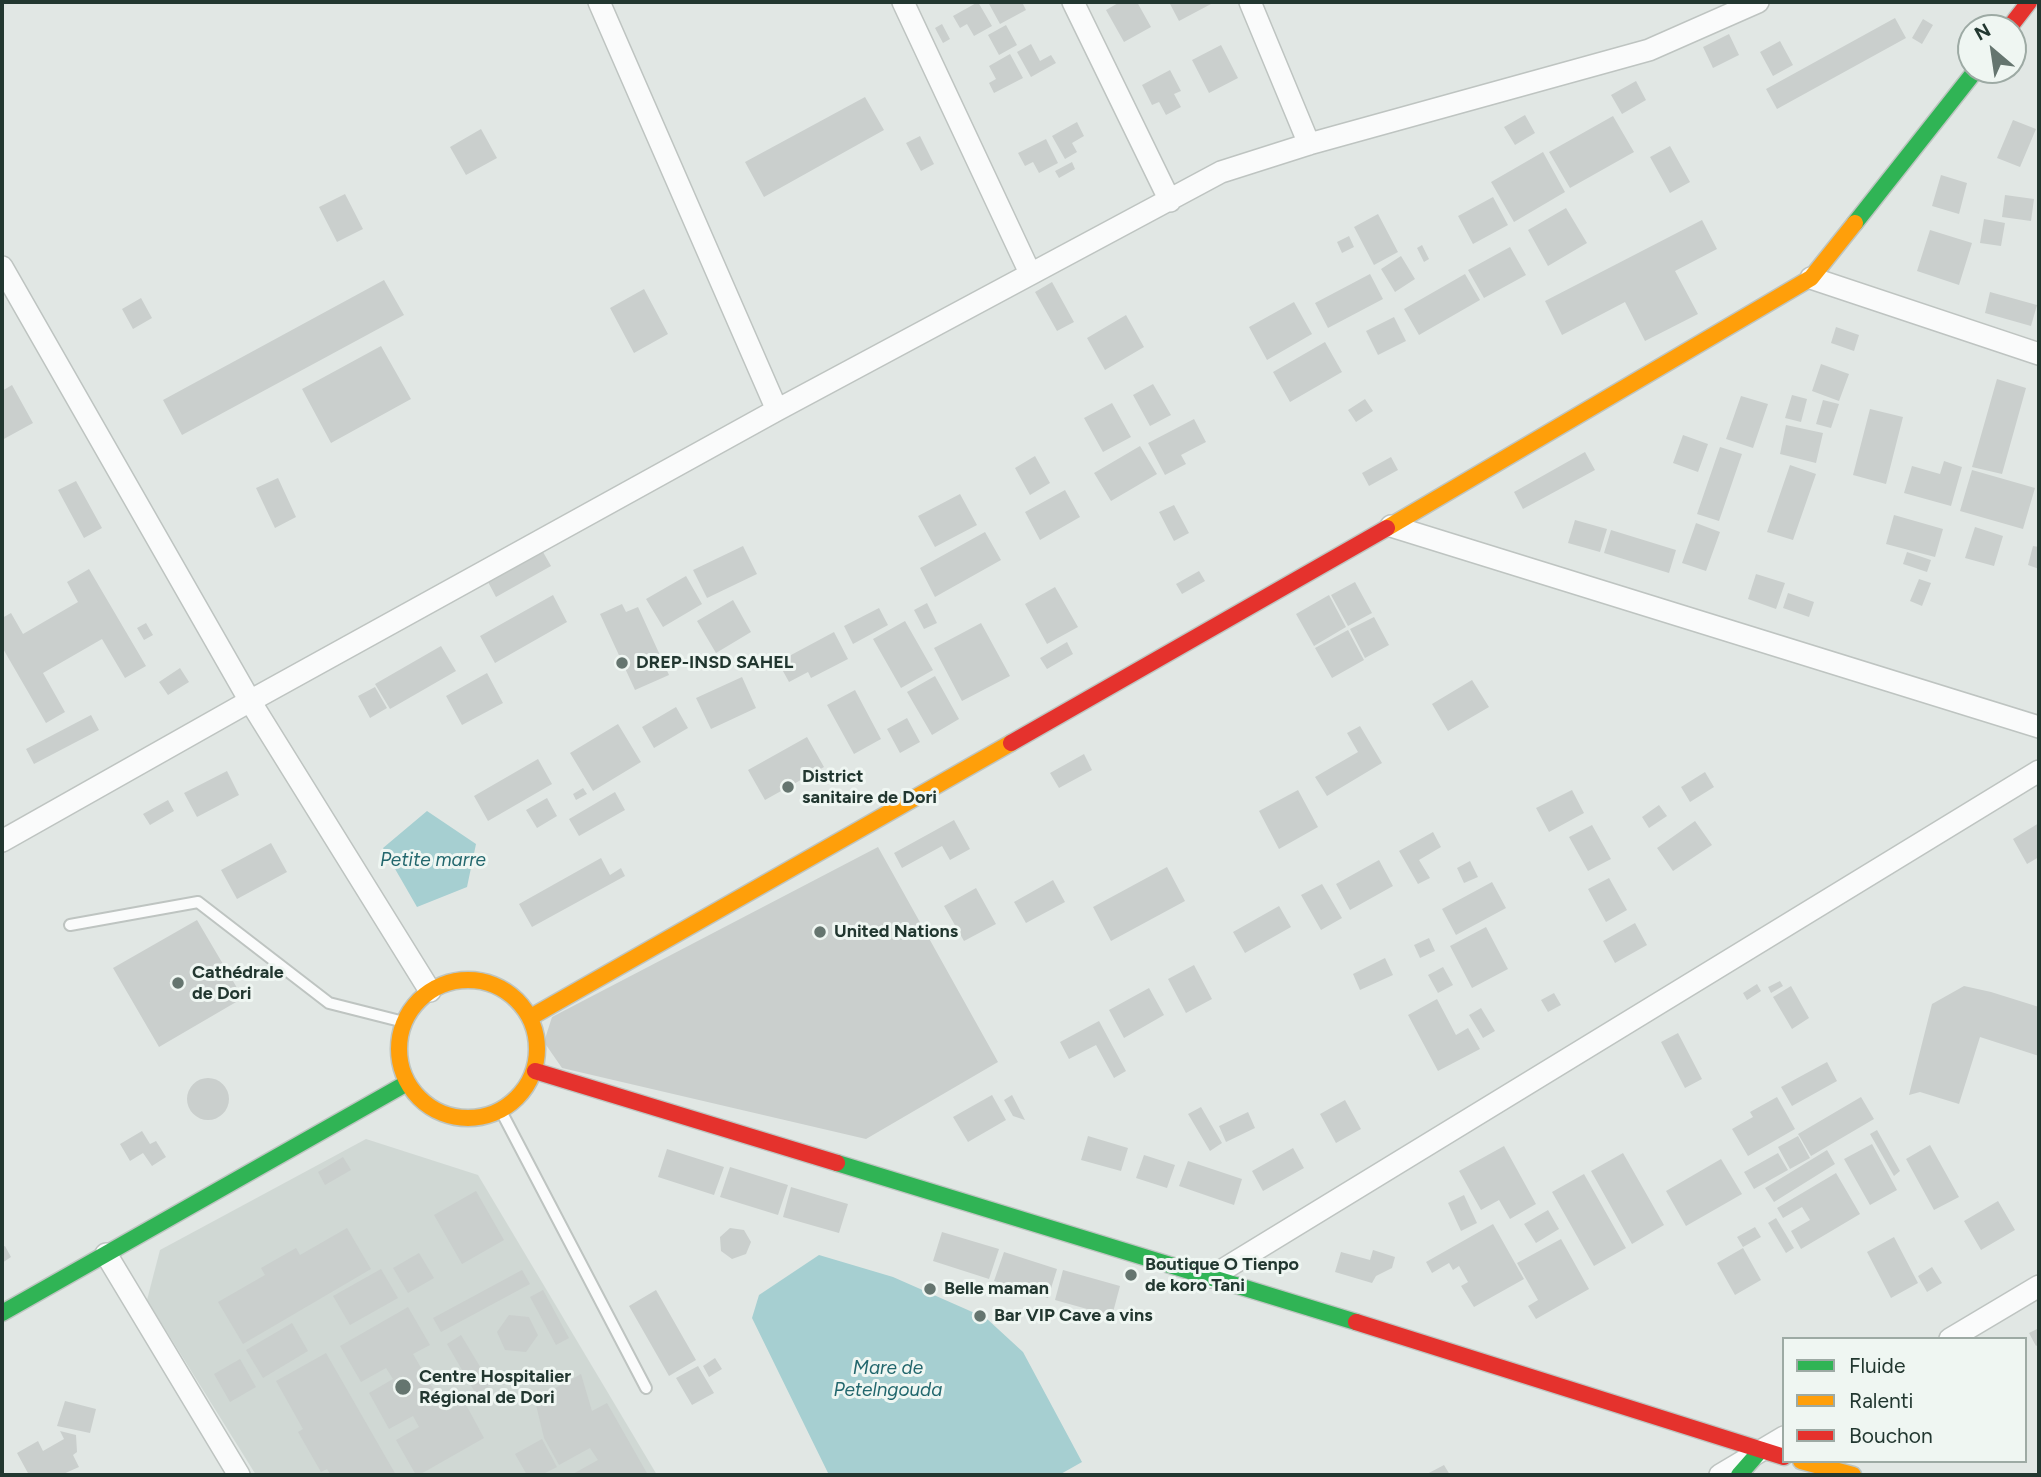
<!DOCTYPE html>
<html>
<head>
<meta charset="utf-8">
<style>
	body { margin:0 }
	#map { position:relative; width:2041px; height:1477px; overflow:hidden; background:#e1e7e4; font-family:Figtree,sans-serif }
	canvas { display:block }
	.frame { position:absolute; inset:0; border:4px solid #223730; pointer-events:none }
	.legend { position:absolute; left:1782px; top:1337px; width:245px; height:126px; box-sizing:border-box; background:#eff6f2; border:2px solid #9daaa4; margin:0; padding:9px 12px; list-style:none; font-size:21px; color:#223730 }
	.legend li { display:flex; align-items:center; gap:14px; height:35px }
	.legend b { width:35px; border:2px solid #9daaa4 }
	.north { position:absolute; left:1957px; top:14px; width:70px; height:70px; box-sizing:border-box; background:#eff6f2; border:2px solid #9daaa4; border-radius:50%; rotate:331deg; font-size:19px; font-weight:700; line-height:28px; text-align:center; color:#223730 }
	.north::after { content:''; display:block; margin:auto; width:24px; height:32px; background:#65756f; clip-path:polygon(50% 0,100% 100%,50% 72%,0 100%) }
</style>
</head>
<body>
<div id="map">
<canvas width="2041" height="1477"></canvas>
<div class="frame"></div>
<ul class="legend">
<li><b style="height:9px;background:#30b455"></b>Fluide</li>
<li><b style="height:9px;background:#ff9f0a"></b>Ralenti</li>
<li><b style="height:9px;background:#e5322d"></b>Bouchon</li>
</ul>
<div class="north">N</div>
</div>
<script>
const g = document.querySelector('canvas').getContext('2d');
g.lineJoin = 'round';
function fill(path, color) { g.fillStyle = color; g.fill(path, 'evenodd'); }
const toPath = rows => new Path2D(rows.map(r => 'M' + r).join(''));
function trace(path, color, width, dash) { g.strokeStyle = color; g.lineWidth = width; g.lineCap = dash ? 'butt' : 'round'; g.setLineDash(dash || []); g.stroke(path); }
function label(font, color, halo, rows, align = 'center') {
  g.font = font + ' Figtree,sans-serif'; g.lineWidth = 6; g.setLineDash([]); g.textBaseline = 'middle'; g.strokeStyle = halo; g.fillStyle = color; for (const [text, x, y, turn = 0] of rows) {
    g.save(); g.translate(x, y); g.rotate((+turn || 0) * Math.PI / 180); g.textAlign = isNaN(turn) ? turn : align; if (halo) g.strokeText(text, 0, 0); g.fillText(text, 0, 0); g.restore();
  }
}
fill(toPath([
	[366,1139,478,1175,657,1475,256,1475,147,1300,160,1250]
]), '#d0d8d4');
fill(toPath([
	[427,811,476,844,467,887,417,907,383,848],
	[819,1255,893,1277,986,1318,1023,1352,1082,1462,1059,1475,829,1475,752,1318,759,1295]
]), '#a6cfd1');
fill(toPath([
	[978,2,992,26,974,36,967,24,960,28,953,16],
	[988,2,1022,2,1026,10,1000,24],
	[1120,2,1137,2,1151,27,1124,42,1106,10],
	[1169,2,1210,2,1211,4,1179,21],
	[1895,18,1906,38,1777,109,1766,89],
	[1923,19,1933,25,1922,44,1912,38],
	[942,24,950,39,943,43,935,28],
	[1006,25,1017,45,999,55,988,35],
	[1729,34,1739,55,1713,68,1703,47],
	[1780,41,1793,65,1773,76,1760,52],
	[1031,44,1040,61,1051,55,1056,63,1031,77,1017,52],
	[1221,45,1238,78,1209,93,1192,60],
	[1010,54,1023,78,994,93,989,83,996,79,989,66],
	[1170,70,1181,91,1174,94,1181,107,1166,115,1159,102,1152,105,1142,85],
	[1636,81,1646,100,1622,114,1611,95],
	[865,97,884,130,764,197,745,162],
	[1525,115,1535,133,1515,145,1504,127],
	[1613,116,1634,152,1570,188,1549,152],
	[2013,120,2036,129,2020,167,1997,158],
	[1077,122,1084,136,1072,143,1077,152,1065,159,1052,136],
	[481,129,497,158,466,175,450,147],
	[920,136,934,164,921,171,906,143],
	[1046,139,1058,163,1039,173,1033,162,1025,166,1018,153],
	[1670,146,1690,182,1670,193,1650,157],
	[1543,152,1565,192,1514,222,1491,182],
	[1072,162,1075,169,1059,178,1055,171],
	[1941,175,1967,183,1959,214,1932,206],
	[345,194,363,229,337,242,319,207],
	[2005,195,2034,199,2031,221,2002,217],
	[1493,197,1508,225,1473,244,1458,216],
	[1566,208,1587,243,1548,266,1528,230],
	[1378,214,1398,252,1374,265,1354,227],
	[1984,219,2005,223,2001,246,1980,243],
	[1702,220,1717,249,1675,271,1698,314,1645,341,1625,302,1562,335,1545,301],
	[1930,230,1972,243,1959,285,1917,271],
	[1349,236,1354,247,1342,253,1337,242],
	[1422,245,1429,259,1424,262,1417,248],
	[1510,247,1526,275,1484,298,1468,270],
	[1401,256,1415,279,1395,292,1381,269],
	[1370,274,1383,299,1328,328,1315,303],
	[1465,274,1480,300,1419,335,1404,309],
	[384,280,404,315,182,435,163,400],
	[1052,282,1074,322,1057,331,1035,292],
	[644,289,668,334,634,353,610,308],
	[1990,292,2037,305,2031,326,1985,313],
	[141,298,152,318,133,329,122,309],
	[1294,302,1312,334,1267,360,1249,327],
	[1126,315,1144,347,1105,370,1087,338],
	[1394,317,1406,341,1378,355,1366,331],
	[1836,327,1859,335,1854,351,1831,343],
	[1325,342,1342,372,1290,402,1273,372],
	[381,346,411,399,331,443,302,389],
	[1821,364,1849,374,1839,401,1812,391],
	[1997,379,2026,388,2002,474,1972,467],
	[1153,384,1171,415,1150,426,1133,395],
	[12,385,33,423,2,440,2,391],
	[1792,395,1807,399,1801,422,1785,418],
	[1741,396,1768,404,1753,448,1726,439],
	[1365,399,1373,411,1356,422,1348,410],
	[1823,400,1839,404,1831,428,1816,424],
	[1112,403,1131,437,1103,452,1084,418],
	[1870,409,1903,417,1886,484,1853,475],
	[1194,419,1206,442,1181,455,1186,464,1165,475,1148,443],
	[1786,425,1823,433,1816,463,1780,454],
	[1683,435,1708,444,1698,472,1673,463],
	[1140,446,1157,474,1111,501,1094,473],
	[1720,447,1742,454,1719,521,1697,514],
	[1585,452,1595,470,1523,509,1514,492],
	[1035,456,1050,483,1030,495,1015,468],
	[1391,457,1398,470,1369,486,1362,473],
	[1944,461,1962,467,1951,506,1904,493,1912,466,1940,474],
	[1790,465,1816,474,1793,540,1767,532],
	[1972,470,2035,488,2023,529,1960,511],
	[278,478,296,517,275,528,256,488],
	[76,481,102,528,84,538,58,490],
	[1065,490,1080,517,1040,540,1025,512],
	[960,494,977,525,935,547,918,516],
	[1174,505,1189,533,1174,541,1159,512],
	[1894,515,1943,529,1935,557,1886,544],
	[1575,520,1607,529,1600,552,1568,543],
	[1696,523,1720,532,1706,571,1682,563],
	[1975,527,2003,536,1994,566,1965,558],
	[1611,530,1676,550,1669,573,1604,553],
	[985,532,1001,560,935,597,920,568],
	[743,546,757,574,707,598,693,570],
	[2033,546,2039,547,2039,569,2028,565],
	[543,552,551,566,496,597,488,582],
	[1907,552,1931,560,1927,572,1903,564],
	[89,569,146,666,125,678,102,639,43,673,65,712,46,723,2,647,2,618,11,613,23,634,78,602,67,582],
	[1199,571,1205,581,1182,594,1176,584],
	[1756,574,1785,583,1776,609,1748,599],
	[686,576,702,604,663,627,646,599],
	[1919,579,1931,583,1922,606,1910,601],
	[1355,582,1372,613,1348,626,1331,595],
	[1055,587,1078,627,1047,644,1025,604],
	[1788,593,1814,602,1809,617,1783,608],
	[553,595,567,622,495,663,480,636],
	[1329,595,1346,627,1314,646,1296,614],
	[733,600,751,632,716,653,697,621],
	[927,603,937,623,924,629,914,610],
	[622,604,626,612,638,607,669,675,635,690,600,614],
	[879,608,888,625,853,644,844,626],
	[1374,617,1389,645,1365,658,1350,629],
	[905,621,933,670,901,688,873,639],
	[146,623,153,635,144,640,137,628],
	[981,623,1010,676,962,701,934,648],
	[1348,630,1364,660,1332,678,1315,648],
	[834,632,848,659,811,678,808,672,789,682,778,662],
	[1067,642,1073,654,1047,669,1040,658],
	[441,646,456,671,390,709,375,684],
	[180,668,189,682,168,695,159,682],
	[487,673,503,703,462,725,446,696],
	[935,676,959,719,932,735,907,692],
	[742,677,756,708,711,729,696,698],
	[1472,680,1489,707,1448,731,1432,704],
	[375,687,387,708,370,718,358,696],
	[855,690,881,739,854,754,827,705],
	[676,707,688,728,654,748,642,727],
	[91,715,99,730,34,764,26,749],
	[907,718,920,742,900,753,887,729],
	[618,724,641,762,593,791,570,753],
	[1360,726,1382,763,1327,796,1315,777,1358,752,1347,733],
	[807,737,824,767,765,800,748,770],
	[1084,754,1092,770,1059,788,1050,773],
	[538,759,552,784,488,821,474,796],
	[227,771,239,795,197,817,184,793],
	[1705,772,1714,787,1690,802,1681,787],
	[583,788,587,794,576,800,573,794],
	[1298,790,1318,827,1279,849,1259,811],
	[1572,790,1584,813,1549,832,1536,808],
	[615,792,625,810,579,836,569,819],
	[547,798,557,816,537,828,526,810],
	[168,800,174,811,150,825,143,814],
	[1659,805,1667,816,1649,828,1642,817],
	[954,820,970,849,950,860,942,846,902,868,894,853],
	[1695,821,1712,845,1673,871,1657,848],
	[2039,823,2039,857,2027,864,2013,839],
	[1592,825,1611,859,1588,871,1569,837],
	[1433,832,1441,847,1419,860,1430,878,1418,884,1399,851],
	[271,843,287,872,237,899,221,870],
	[878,847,998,1062,866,1139,562,1068,544,1042,552,1017],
	[601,858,610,875,621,868,625,876,532,927,519,904],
	[1379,860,1393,886,1350,910,1336,884],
	[1470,861,1478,877,1464,883,1457,868],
	[1167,867,1185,901,1111,941,1093,907],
	[1609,878,1627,910,1606,922,1588,889],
	[1053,880,1065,902,1026,923,1014,902],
	[1492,882,1506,908,1456,935,1442,909],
	[1322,884,1342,918,1321,930,1301,895],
	[976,888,996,924,964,941,944,906],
	[1279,906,1291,927,1245,953,1233,932],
	[197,920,243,998,159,1047,113,968],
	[1635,923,1647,945,1615,963,1603,941],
	[1486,927,1508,969,1472,988,1450,946],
	[1429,938,1435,951,1420,958,1414,945],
	[1385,958,1393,975,1360,990,1353,974],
	[1194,965,1212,999,1186,1013,1168,979],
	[1443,967,1453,985,1438,993,1428,975],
	[1780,981,1783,986,1771,993,1768,987],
	[1757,984,1761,991,1747,1000,1743,993],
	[1791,986,1809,1018,1792,1029,1773,997],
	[1964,986,1991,992,2039,1007,2039,1056,1980,1037,1959,1104,1920,1092,1909,1095,1932,1004],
	[1149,988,1164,1015,1124,1038,1109,1010],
	[1554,993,1561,1005,1548,1012,1541,1000],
	[1437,999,1456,1035,1468,1028,1480,1049,1438,1071,1408,1015],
	[1481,1008,1495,1031,1483,1038,1469,1015],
	[1099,1021,1126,1071,1114,1078,1096,1045,1069,1059,1060,1042],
	[1678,1033,1702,1079,1685,1088,1661,1042],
	[1827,1062,1837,1081,1792,1106,1781,1087],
	'187 1099a21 21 0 1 1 42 0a21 21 0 1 1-42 0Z',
	[992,1095,1006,1120,968,1142,953,1117],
	[1012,1095,1025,1120,1013,1116,1004,1100],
	[1777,1097,1795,1129,1748,1156,1732,1129,1753,1117,1750,1112],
	[1861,1097,1874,1119,1811,1156,1798,1134],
	[1345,1100,1361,1129,1336,1143,1320,1114],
	[1201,1107,1222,1143,1210,1151,1188,1114],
	[1248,1112,1255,1128,1226,1142,1219,1126],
	[1877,1130,1900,1171,1894,1176,1870,1134],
	[142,1131,150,1144,156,1141,166,1157,152,1166,143,1153,130,1161,120,1144],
	[1088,1136,1128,1148,1121,1171,1081,1160],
	[1798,1136,1810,1158,1790,1169,1778,1147],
	[1872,1144,1897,1190,1870,1205,1844,1159],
	[1930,1145,1959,1197,1934,1210,1906,1159],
	[1504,1146,1536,1204,1510,1219,1499,1200,1481,1210,1459,1171],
	[1293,1148,1304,1168,1263,1191,1252,1171],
	[667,1149,724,1167,714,1195,658,1177],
	[1827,1150,1835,1164,1774,1202,1765,1188],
	[1623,1153,1664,1225,1632,1244,1591,1171],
	[1778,1153,1788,1170,1754,1189,1744,1172],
	[1144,1155,1175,1165,1167,1188,1136,1178],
	[343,1157,351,1170,325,1185,318,1172],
	[1721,1159,1742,1194,1686,1226,1666,1191],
	[1188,1161,1242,1179,1234,1205,1179,1186],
	[730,1167,788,1185,778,1215,720,1197],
	[1836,1173,1860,1214,1801,1249,1791,1231,1810,1220,1802,1207,1783,1218,1777,1208],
	[1584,1174,1626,1248,1594,1266,1552,1192],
	[791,1187,848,1204,839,1233,783,1217],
	[476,1191,504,1240,462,1264,434,1215],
	[1464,1195,1477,1223,1461,1231,1448,1203],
	[1998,1201,2015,1230,1981,1250,1964,1221],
	[1548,1210,1559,1229,1536,1243,1524,1224],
	[1776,1218,1794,1248,1786,1253,1768,1223],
	[1493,1224,1524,1279,1474,1307,1461,1286,1468,1282,1459,1266,1453,1270,1449,1263,1432,1273,1426,1262],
	[1755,1227,1761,1237,1743,1247,1737,1237],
	[347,1228,371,1269,243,1344,218,1302,265,1275,261,1268,296,1248,300,1255],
	[730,1228,744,1230,751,1242,746,1254,732,1259,721,1251,720,1237],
	[942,1232,999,1249,989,1279,933,1261],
	[1894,1237,1918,1283,1891,1298,1867,1252],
	[1561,1239,1589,1289,1536,1319,1528,1306,1538,1300,1517,1263],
	[5,1246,11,1257,2,1263,2,1247],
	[1743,1248,1761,1280,1735,1295,1717,1263],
	[1373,1250,1395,1257,1392,1268,1376,1276,1372,1283,1335,1272,1341,1252,1370,1260],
	[1004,1252,1057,1269,1048,1298,994,1281],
	[419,1253,434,1278,408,1293,393,1268],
	[1932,1267,1942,1283,1927,1292,1918,1276],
	[381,1269,398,1298,350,1325,333,1296],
	[522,1270,530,1284,441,1332,433,1318],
	[1063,1270,1120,1286,1112,1316,1055,1300],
	[543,1290,569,1338,556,1345,530,1297],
	[656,1290,696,1360,669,1376,629,1306],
	[408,1307,430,1345,413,1354,446,1411,464,1401,484,1438,419,1475,416,1475,396,1440,419,1427,413,1416,389,1429,369,1393,393,1379,386,1368,361,1382,340,1346],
	[509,1315,529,1317,538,1335,526,1352,505,1350,497,1332],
	[292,1323,308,1351,263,1378,246,1350],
	[2039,1328,2039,1344,2036,1346,2029,1333],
	[461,1335,491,1385,476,1394,447,1344],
	[326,1353,396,1475,331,1475,327,1469,321,1472,298,1432,303,1429,276,1381],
	[715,1358,722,1369,709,1377,703,1366],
	[240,1359,256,1387,230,1402,214,1374],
	[698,1366,714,1393,692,1405,676,1378],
	[581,1374,592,1411,607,1403,648,1475,571,1475,598,1460,590,1448,559,1465,544,1438,536,1405,543,1401,541,1396],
	[65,1401,96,1409,90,1433,57,1426],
	[60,1431,76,1435,77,1452,73,1455,79,1467,61,1475,29,1475,17,1453,38,1441,43,1451,64,1439],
	[542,1439,557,1467,541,1475,527,1475,515,1454],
	[1444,1465,1450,1475,1425,1475]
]), '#cacfcd');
const lane = toPath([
	[70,925,198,902,329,1003,404,1022],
	[501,1111,646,1388]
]);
const street = toPath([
	[599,2,777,410],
	[903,2,1030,273],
	[1073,2,1170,201],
	[1250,2,1309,144],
	[2,267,250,701,430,991],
	[1811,278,2039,354],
	[1391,526,2039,727],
	[2,841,250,701,777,410,1221,172,1309,144,1649,50,1758,2],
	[106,1254,239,1475],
	[1211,1277,2039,771],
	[1950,1339,2039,1286],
	[1720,1475,1784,1437]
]);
const fast = toPath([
	[1855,223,1976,70],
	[837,1163,1356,1322],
	[2,1313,407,1083],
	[1739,1475,1761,1450]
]);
const slow = toPath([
	[1387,528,1811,278,1855,223],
	'399 1049a69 69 0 1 1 138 0a69 69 0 1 1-138 0Z',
	[531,1017,1011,743],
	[1801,1461,1853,1475]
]);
const jam = toPath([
	[2009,28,2029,2],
	[1011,743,1387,528],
	[535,1071,837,1163],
	[1356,1322,1784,1457]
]);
trace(lane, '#bec4c1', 14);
trace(street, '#bec4c1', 24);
trace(fast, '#bec5c1', 19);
trace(slow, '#bec5c1', 19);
trace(jam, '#bec5c1', 19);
trace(lane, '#fafbfb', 10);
trace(street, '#fafbfb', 21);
trace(fast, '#30b455', 16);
trace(slow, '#ff9f0a', 16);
trace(jam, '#e5322d', 16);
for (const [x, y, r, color] of [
	[622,663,7,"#65756f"],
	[788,787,7,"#65756f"],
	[820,932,7,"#65756f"],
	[178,983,7,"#65756f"],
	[1131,1275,7,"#65756f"],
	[930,1289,7,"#65756f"],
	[980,1316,7,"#65756f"],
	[403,1387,9,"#65756f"]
]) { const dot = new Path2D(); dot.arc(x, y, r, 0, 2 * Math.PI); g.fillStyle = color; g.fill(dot); trace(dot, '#eff6f2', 2.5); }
label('bold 18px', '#223730', '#eff6f2', [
	["DREP-INSD SAHEL",636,663],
	["District",802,777],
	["sanitaire de Dori",802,798],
	["United Nations",834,932],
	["Cathédrale",192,973],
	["de Dori",192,994],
	["Boutique O Tienpo",1145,1265],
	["de koro Tani",1145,1286],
	["Belle maman",944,1289],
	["Bar VIP Cave a vins",994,1316],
	["Centre Hospitalier",419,1377],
	["Régional de Dori",419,1398]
], 'left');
label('italic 19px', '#22676d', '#eff6f2', [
	["Petite marre",433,860],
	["Mare de",888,1368],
	["Petelngouda",888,1390]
]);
</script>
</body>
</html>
